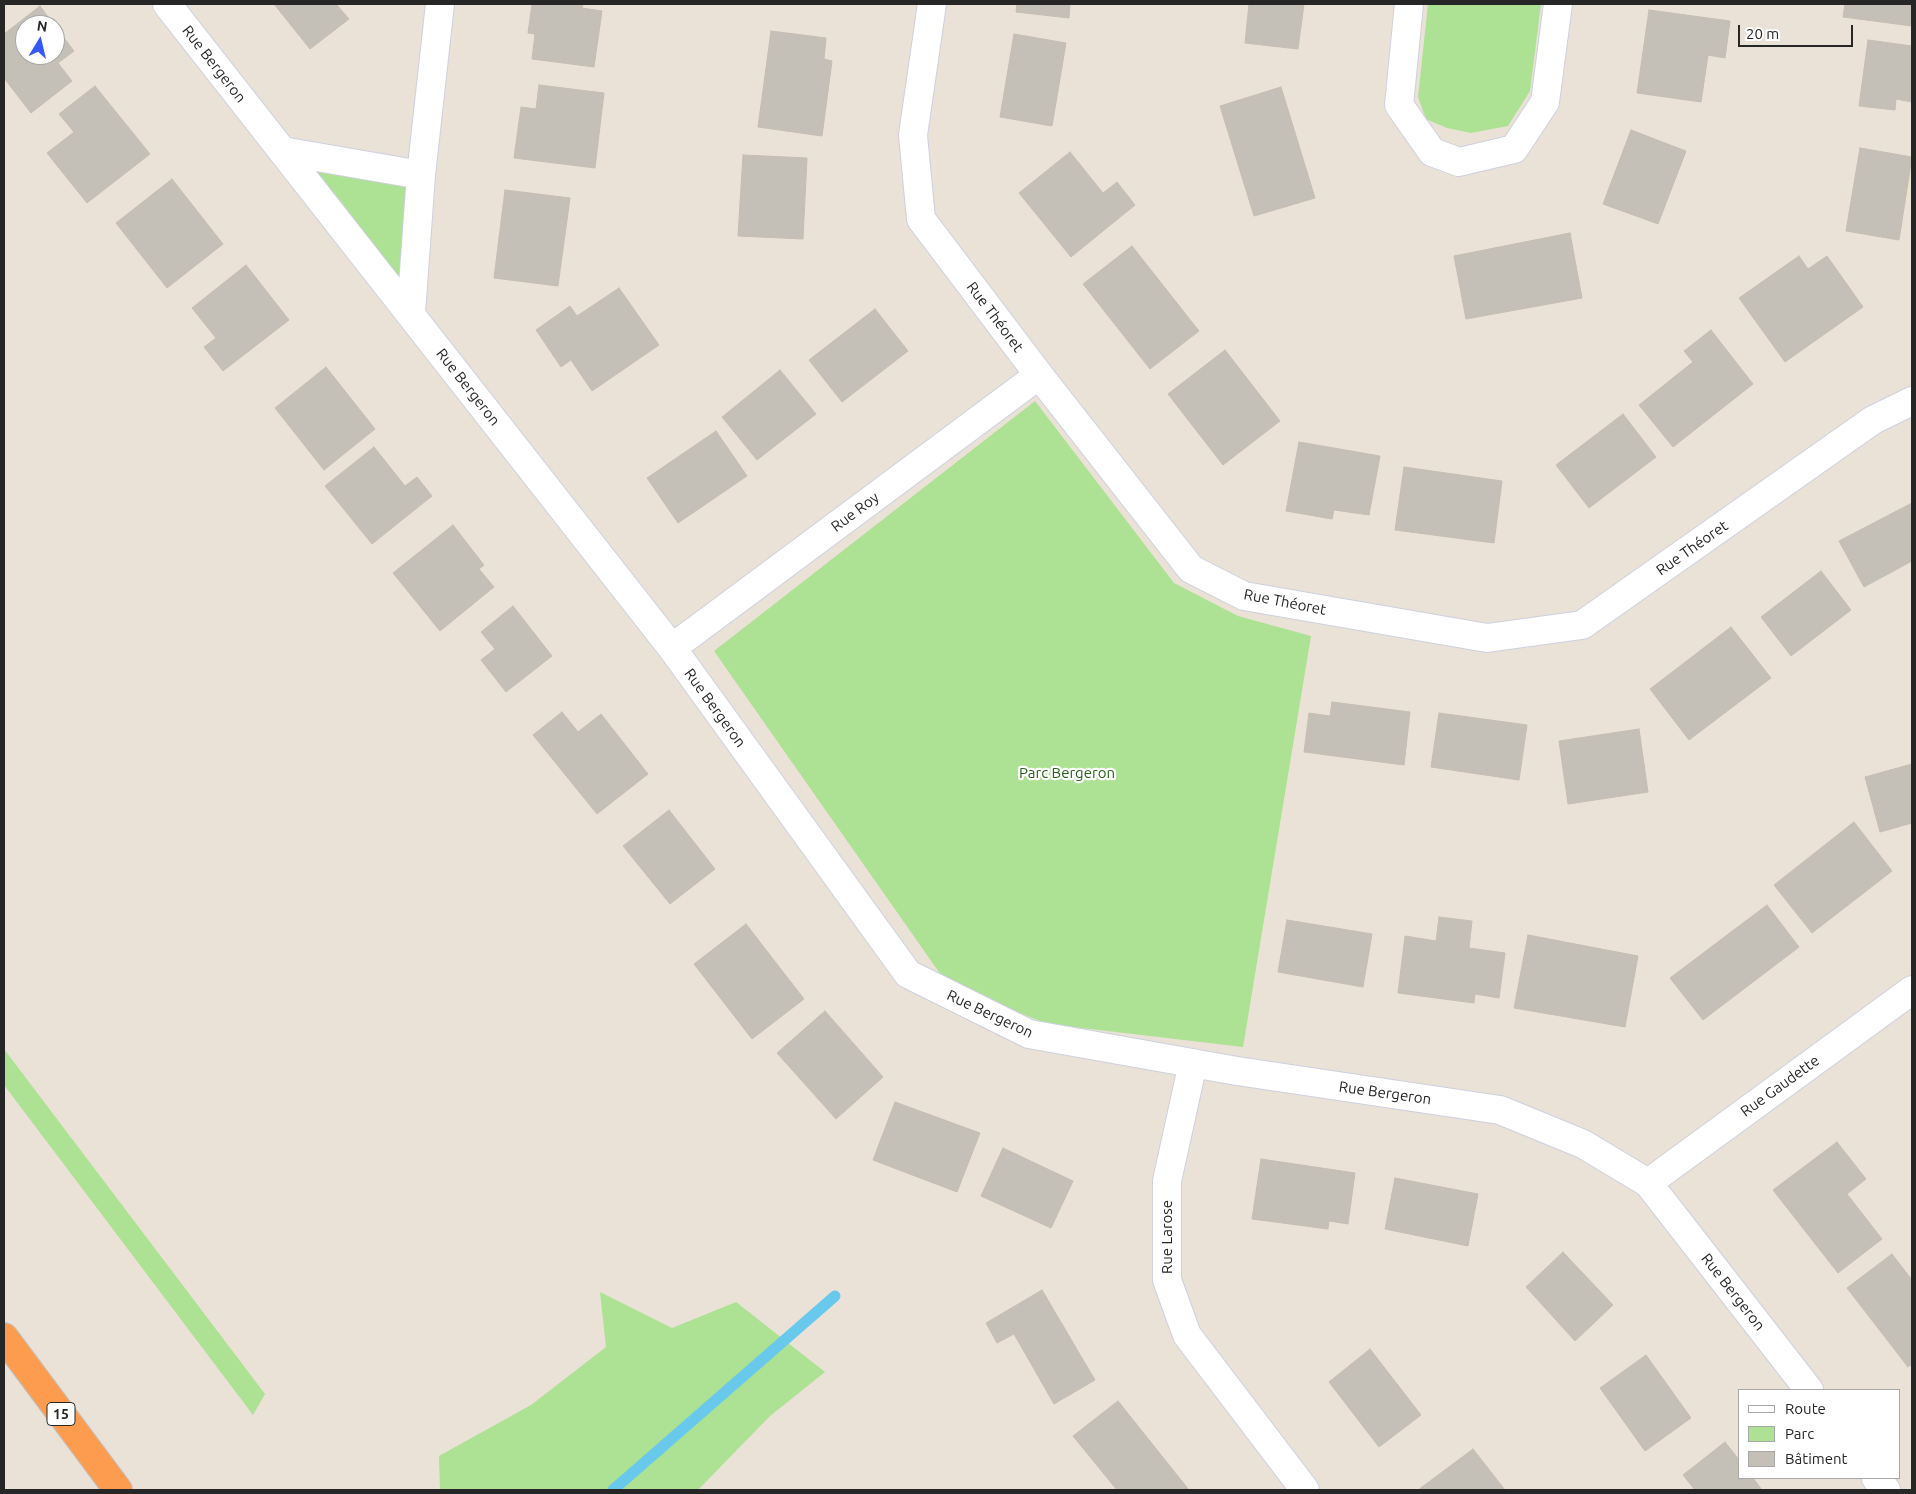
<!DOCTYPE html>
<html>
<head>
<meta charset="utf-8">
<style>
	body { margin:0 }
	#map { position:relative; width:1916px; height:1494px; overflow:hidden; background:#eae2d7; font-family:Ubuntu,sans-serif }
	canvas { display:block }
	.frame { position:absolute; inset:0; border:5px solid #262626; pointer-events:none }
	.legend { position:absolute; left:1738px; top:1389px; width:162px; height:90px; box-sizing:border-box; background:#fff; border:1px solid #a8a8a8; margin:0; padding:6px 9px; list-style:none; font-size:15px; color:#262626 }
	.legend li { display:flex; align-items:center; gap:10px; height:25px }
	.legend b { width:25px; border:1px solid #a8a8a8 }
	.north { position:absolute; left:15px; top:15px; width:50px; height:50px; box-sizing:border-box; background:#fff; border:1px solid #a8a8a8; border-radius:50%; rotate:9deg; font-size:14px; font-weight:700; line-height:20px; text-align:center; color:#262626 }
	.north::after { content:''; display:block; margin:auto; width:18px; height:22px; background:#3558f9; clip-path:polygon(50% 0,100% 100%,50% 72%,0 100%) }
	.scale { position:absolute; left:1738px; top:25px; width:115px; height:22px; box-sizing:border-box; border:2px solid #262626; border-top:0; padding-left:6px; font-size:15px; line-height:18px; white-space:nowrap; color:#262626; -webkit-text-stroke:4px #fff; paint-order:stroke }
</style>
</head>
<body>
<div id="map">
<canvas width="1916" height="1494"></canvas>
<div class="frame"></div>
<ul class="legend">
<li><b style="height:6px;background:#fff"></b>Route</li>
<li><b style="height:14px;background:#ade193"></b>Parc</li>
<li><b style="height:14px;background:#c4bfb7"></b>Bâtiment</li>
</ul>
<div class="north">N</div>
<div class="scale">20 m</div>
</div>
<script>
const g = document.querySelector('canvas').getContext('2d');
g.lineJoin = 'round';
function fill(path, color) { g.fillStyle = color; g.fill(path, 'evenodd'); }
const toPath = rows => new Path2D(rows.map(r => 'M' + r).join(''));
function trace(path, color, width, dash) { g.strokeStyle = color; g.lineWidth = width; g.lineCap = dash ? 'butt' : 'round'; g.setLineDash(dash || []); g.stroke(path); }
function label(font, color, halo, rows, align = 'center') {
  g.font = font + ' Ubuntu,sans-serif'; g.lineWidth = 4.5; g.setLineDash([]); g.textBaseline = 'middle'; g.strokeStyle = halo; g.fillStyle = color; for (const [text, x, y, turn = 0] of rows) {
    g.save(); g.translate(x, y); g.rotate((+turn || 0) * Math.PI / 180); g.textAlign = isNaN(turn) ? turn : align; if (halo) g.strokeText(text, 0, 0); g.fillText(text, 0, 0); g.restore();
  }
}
fill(toPath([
	[1428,4,1541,4,1530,91,1508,126,1471,133,1447,128,1426,119,1418,97],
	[311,167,408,185,403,285],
	[1035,401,1174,583,1238,616,1311,636,1243,1047,1048,1024,948,985,714,651],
	[4,1049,265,1394,253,1415,4,1085],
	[600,1292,672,1328,736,1302,825,1372,770,1416,698,1490,440,1490,439,1456,531,1405,606,1347]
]), '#ade193');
trace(toPath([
	[613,1490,835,1296]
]), '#69c9ed', 11);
const building = toPath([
	[274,4,336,4,349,19,310,49,274,4],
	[532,4,583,4,582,8,602,11,594,67,532,59,535,34,528,33,532,4],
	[1017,4,1070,4,1069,18,1016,12,1017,4],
	[1249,4,1304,4,1298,49,1245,43,1249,4],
	[1845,4,1912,4,1912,26,1843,17,1845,4],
	[40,6,54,25,25,25,25,55,55,55,55,26,74,51,58,63,72,81,31,113,4,78,4,34,40,6],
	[1649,10,1730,21,1725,58,1708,55,1701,102,1637,93,1649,10],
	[771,31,826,38,824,59,832,61,822,136,758,127,771,31],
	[1014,34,1066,43,1052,126,1000,117,1014,34],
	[1868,40,1912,46,1912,102,1896,99,1895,110,1859,106,1868,40],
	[539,85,604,93,595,168,514,158,521,107,536,109,539,85],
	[95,86,150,154,87,203,47,153,74,132,59,114,95,86],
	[1281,87,1315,198,1254,216,1220,106,1281,87],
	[1631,130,1686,151,1658,224,1603,204,1631,130],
	[1860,148,1912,157,1899,240,1846,231,1860,148],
	[1070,152,1103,193,1117,182,1135,205,1071,257,1019,193,1070,152],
	[743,155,807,158,803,239,738,236,743,155],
	[172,179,223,244,167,288,116,223,172,179],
	[505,190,570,198,558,286,494,278,505,190],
	[1570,233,1582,298,1466,319,1454,256,1570,233],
	[1132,246,1199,331,1150,369,1083,284,1132,246],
	[1799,256,1808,269,1827,256,1863,307,1785,362,1739,298,1799,256],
	[246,265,289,320,223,371,204,347,216,338,192,308,246,265],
	[619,288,659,345,592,391,571,360,561,367,536,330,570,306,577,316,619,288],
	[875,309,908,351,842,402,809,360,875,309],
	[1711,330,1753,384,1673,447,1639,405,1693,362,1684,351,1711,330],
	[1225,350,1280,421,1223,465,1168,394,1225,350],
	[326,367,375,429,324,470,275,408,326,367],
	[780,370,816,414,757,460,722,417,780,370],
	[1623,414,1656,457,1589,508,1556,465,1623,414],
	[716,431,747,476,678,523,647,478,716,431],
	[1299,442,1380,456,1369,515,1334,510,1332,519,1286,511,1299,442],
	[374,447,405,486,417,477,432,496,372,544,325,486,374,447],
	[1404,467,1502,481,1494,543,1395,530,1404,467],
	[1912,503,1912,561,1864,587,1839,541,1912,503],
	[453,525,484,565,479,569,494,587,440,631,393,573,453,525],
	[1821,571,1851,610,1791,656,1761,617,1821,571],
	[513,606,552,656,506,692,481,660,495,649,481,632,513,606],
	[1731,627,1771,678,1689,740,1650,689,1731,627],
	[1332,702,1410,712,1404,765,1304,752,1309,713,1330,716,1332,702],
	[562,712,578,732,601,714,648,774,597,814,533,735,562,712],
	[1439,713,1527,725,1519,780,1431,767,1439,713],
	[1639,729,1648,792,1568,804,1559,741,1639,729],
	[1912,764,1912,823,1880,832,1865,777,1912,764],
	[669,810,715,869,670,904,623,846,669,810],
	[1854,822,1892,871,1812,933,1774,885,1854,822],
	[1767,905,1799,947,1703,1020,1670,978,1767,905],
	[1439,917,1472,921,1469,948,1505,953,1499,998,1475,994,1474,1003,1398,993,1405,936,1436,941,1439,917],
	[1287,920,1372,934,1363,987,1278,972,1287,920],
	[746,924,804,999,752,1039,694,964,746,924],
	[1528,935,1638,956,1625,1027,1514,1008,1528,935],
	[825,1011,883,1077,836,1119,777,1053,825,1011],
	[895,1102,980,1133,957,1192,873,1160,895,1102],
	[1837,1142,1866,1179,1847,1194,1882,1239,1838,1273,1773,1190,1837,1142],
	[1003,1148,1073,1181,1051,1228,981,1196,1003,1148],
	[1261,1159,1355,1173,1348,1224,1329,1221,1328,1229,1252,1219,1261,1159],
	[1395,1178,1478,1194,1468,1246,1385,1229,1395,1178],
	[1563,1252,1613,1305,1575,1341,1526,1287,1563,1252],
	[1892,1254,1912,1280,1912,1364,1908,1367,1847,1288,1892,1254],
	[1042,1290,1095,1380,1054,1404,1014,1334,997,1343,986,1323,1042,1290],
	[1370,1349,1421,1415,1379,1447,1329,1382,1370,1349],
	[1646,1355,1691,1418,1645,1451,1600,1388,1646,1355],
	[1118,1401,1189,1490,1117,1490,1073,1436,1118,1401],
	[1725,1442,1740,1461,1740,1478,1753,1478,1762,1490,1695,1490,1683,1475,1725,1442],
	[1473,1449,1505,1490,1418,1490,1473,1449]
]);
fill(building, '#c4bfb7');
trace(building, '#c4beb2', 1);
const street = toPath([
	[167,4,672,648,908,974,1029,1034,1237,1071,1500,1110,1583,1144,1648,1183,1809,1390],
	[932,4,913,135,921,219,1039,375,1191,569,1244,596,1487,638,1582,625,1873,420,1912,401],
	[1409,4,1399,105,1432,152,1459,162,1514,149,1545,102,1558,4],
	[282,151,421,175],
	[411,313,421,175,440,4],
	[672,648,1039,375],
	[1193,1063,1167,1181,1167,1280,1187,1335,1305,1490],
	[1648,1183,1912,990],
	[1876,1478,1886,1490]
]);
const highway = toPath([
	[4,1337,118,1490]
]);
trace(street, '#cdd0e0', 30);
trace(highway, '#c2c2c2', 30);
trace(street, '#fff', 28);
trace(highway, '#fd9c4e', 28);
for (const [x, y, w] of [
	[61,1414,28]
]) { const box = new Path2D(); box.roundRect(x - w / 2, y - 11.5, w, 23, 4); g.fillStyle = '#fff'; g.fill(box); trace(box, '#262626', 1); }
label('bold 14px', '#262626', null, [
	["15",61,1414]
]);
label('15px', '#262626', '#fff', [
	["Rue Bergeron",214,64,52],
	["Rue Théoret",995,317,53],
	["Rue Bergeron",468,387,52],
	["Rue Roy",855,512,-37],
	["Rue Théoret",1692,548,-35],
	["Rue Théoret",1285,602,11],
	["Rue Bergeron",715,708,54],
	["Rue Bergeron",990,1014,25],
	["Rue Gaudette",1780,1086,-36],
	["Rue Bergeron",1385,1093,8],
	["Rue Larose",1167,1237,-90],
	["Rue Bergeron",1733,1292,52]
]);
label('15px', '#276119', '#fff', [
	["Parc Bergeron",1067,773]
]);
</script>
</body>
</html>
